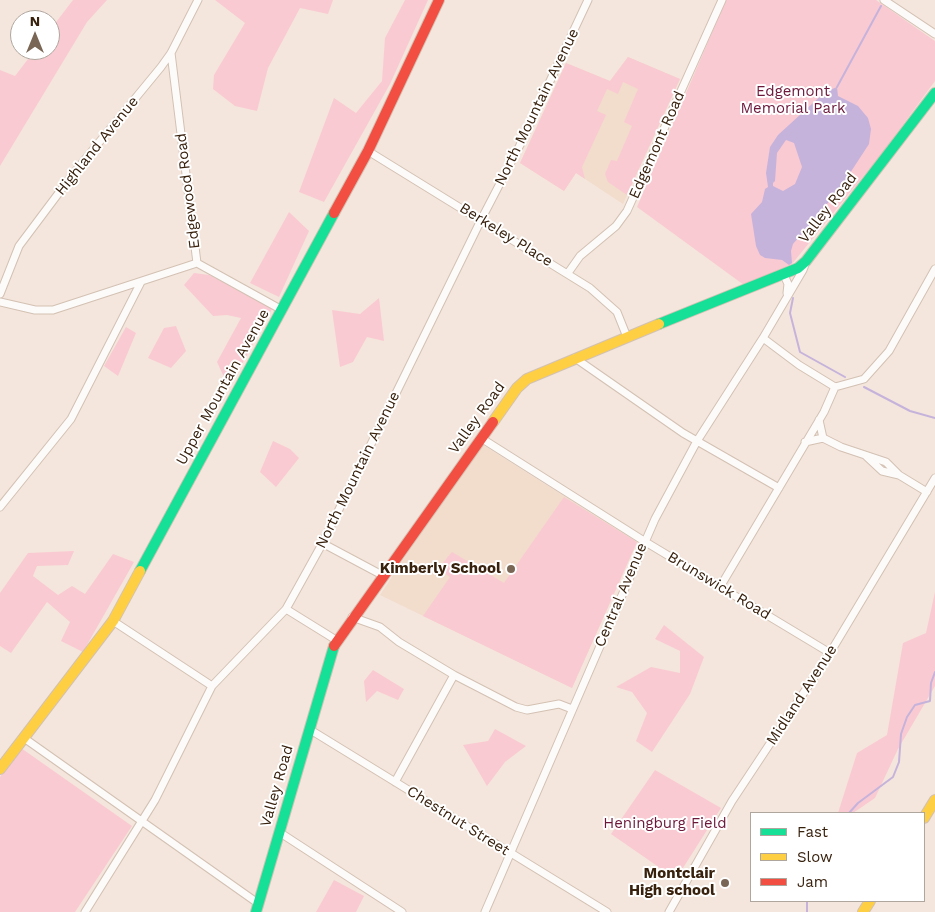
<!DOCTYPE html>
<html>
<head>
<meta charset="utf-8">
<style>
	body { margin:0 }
	#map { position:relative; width:935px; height:912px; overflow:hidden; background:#f4e6dc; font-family:"Work Sans",sans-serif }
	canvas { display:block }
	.legend { position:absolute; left:750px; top:812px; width:175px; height:90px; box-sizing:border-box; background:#fff; border:1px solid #afa69e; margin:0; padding:6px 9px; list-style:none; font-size:15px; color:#38210d }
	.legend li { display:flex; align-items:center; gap:10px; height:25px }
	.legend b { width:25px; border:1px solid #afa69e }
	.north { position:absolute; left:10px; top:10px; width:50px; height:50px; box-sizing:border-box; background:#fff; border:1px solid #afa69e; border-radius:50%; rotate:0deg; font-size:14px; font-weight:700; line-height:20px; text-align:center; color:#38210d }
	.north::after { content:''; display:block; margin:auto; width:18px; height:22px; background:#7a6655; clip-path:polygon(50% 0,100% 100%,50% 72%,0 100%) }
</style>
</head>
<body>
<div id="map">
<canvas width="935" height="912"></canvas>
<ul class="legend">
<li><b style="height:6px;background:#16e098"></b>Fast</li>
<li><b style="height:6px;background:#ffcf43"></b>Slow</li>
<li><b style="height:6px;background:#f24e42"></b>Jam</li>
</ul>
<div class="north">N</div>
</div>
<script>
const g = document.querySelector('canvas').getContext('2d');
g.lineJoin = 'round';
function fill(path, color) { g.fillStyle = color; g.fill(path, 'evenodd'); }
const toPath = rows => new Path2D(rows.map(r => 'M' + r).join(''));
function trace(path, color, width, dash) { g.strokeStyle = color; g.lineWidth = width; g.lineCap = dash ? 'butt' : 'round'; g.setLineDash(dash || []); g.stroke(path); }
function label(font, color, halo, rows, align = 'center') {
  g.font = font + ' "Work Sans",sans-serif'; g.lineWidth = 4; g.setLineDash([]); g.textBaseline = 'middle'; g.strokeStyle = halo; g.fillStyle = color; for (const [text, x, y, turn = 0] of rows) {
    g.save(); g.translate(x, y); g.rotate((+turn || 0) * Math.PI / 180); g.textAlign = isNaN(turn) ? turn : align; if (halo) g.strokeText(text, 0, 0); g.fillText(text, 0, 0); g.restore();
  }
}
fill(toPath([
	[628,57,680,79,623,204,576,173,564,191,520,163,566,63,610,81],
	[483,445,637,542,572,688,380,595,444,498]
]), '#f2dccc');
fill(toPath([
	[73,0,107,0,87,22,0,166,0,70,15,76,35,50,50,50,50,30],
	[215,0,333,0,328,14,300,8,268,68,257,111,235,106,213,89,214,75,245,23],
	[405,0,428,0,390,84,324,202,299,192,334,98,356,113,382,81,385,38],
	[726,0,876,0,935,41,935,81,882,153,792,264,744,285,637,207],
	[628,57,680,79,627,195,608,182,605,174,611,160,617,161,632,126,624,122,638,89,623,82,618,94,607,89,597,111,606,115,582,167,585,179,576,173,564,191,520,163,566,63,610,81],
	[289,212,309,231,279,297,250,283],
	[194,273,209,275,273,307,229,388,217,362,241,318,227,315,213,316,184,285],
	[379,298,384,341,367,337,353,362,340,367,332,310,360,314],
	[176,326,186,351,171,368,148,358,164,328],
	[126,327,136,333,118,376,104,366],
	[273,441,290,449,299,458,276,487,260,472],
	[564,497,637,542,572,688,423,616,450,577,438,569,452,552,504,583],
	[74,551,68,565,37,566,33,576,58,595,72,586,85,594,113,554,134,562,83,652,61,641,70,622,47,602,11,653,0,646,0,593,28,553],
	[935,592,935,686,898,749,875,798,853,813,838,813,857,753,887,735,903,643,926,633],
	[664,625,704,657,690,694,652,752,636,741,647,713,632,692,616,687,651,667,680,673,680,651,655,639],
	[373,670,404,689,398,700,377,691,366,702,364,681],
	[495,729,526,746,505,762,487,786,463,745,488,741],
	[21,748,132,826,75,912,0,912,0,777],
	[655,770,721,808,676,879,611,834],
	[334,880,364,896,356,912,316,912]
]), '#facad2');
fill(toPath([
	[837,87,838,96,858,106,868,118,871,129,869,144,839,190,793,244,791,251,792,263,789,265,782,260,765,258,760,255,756,246,751,214,762,202,765,189,768,187,766,173,770,147,778,135,825,92],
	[786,140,794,143,802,167,795,184,783,191,773,186,773,183,775,181,777,153]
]), '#c6b3db');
trace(toPath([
	[837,87,881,6],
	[793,298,790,313,800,352,845,377],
	[864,387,910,411,935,418],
	[849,813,858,803,893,777,899,762,901,734,907,717,915,705,930,701,931,683,935,672],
	[807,912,807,901]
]), '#c6b3db', 2);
const street = toPath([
	[884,0,935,34],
	[171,53,197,263,282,310],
	[368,151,590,288,617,312,627,337],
	[568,273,580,256,616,226,627,211,722,0],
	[784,275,788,284,787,293],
	[0,294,19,246,73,174,161,67,171,53,198,0],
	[0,302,35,310,53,310,197,263],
	[763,338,799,365,835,387],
	[575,358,683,433,779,488],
	[835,387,864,379,889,351,935,269],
	[819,420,823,438],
	[481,438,644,541,830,653],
	[805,442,823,438,841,447,886,462,899,475,927,492],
	[866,456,882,471,899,475],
	[0,507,71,419,141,282],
	[322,543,382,575],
	[720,587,824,412,835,387],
	[286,609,336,640],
	[352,617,380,627,399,642,454,675,516,707,527,710,559,704,572,709],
	[113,621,212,686],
	[309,729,607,912],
	[24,738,259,904],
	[395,782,454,675],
	[279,832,402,912],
	[85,912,155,800,212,686,286,609,321,546,481,220,520,145,588,0],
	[485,912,655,519,697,441,763,338,803,270,806,262],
	[669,912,732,801,830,653,935,478]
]);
const fast = toPath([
	[659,324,798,268,806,261,935,93],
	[140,571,334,213],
	[256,912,334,646]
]);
const slow = toPath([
	[493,422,517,388,527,379,659,324],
	[0,769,113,621,140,571],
	[924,818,935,800],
	[863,912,870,901]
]);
const jam = toPath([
	[334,213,368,151,439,0],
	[334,646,493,422]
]);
trace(street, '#d3c1b3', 9);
trace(fast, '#d3c1b3', 12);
trace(slow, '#d3c1b3', 12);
trace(jam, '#d3c1b3', 12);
trace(street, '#fdfbfa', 7);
trace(fast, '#16e098', 10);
trace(slow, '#ffcf43', 10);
trace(jam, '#f24e42', 10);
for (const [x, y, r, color] of [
	[511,569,5,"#7a6655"],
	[725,883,5,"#7a6655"]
]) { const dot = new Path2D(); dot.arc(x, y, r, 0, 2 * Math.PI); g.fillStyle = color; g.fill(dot); trace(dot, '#fff', 2); }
label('15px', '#6c183a', '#fff', [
	["Edgemont",793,92],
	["Memorial Park",793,109],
	["Heningburg Field",665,824]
]);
label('15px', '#38210d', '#fff', [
	["North Mountain Avenue",537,107,-64],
	["Edgemont Road",657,145,-66],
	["Highland Avenue",97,146,-51],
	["Edgewood Road",188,191,-97],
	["Valley Road",828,208,-52],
	["Berkeley Place",506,235,32],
	["Upper Mountain Avenue",223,387,-61],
	["Valley Road",477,418,-54],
	["North Mountain Avenue",358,470,-64],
	["Brunswick Road",719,586,31],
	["Central Avenue",621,595,-67],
	["Midland Avenue",802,695,-57],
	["Valley Road",277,786,-74],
	["Chestnut Street",458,821,32]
]);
label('bold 15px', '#38210d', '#fff', [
	["Kimberly School",501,569],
	["Montclair",715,874],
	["High school",715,891]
], 'right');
</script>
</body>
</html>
